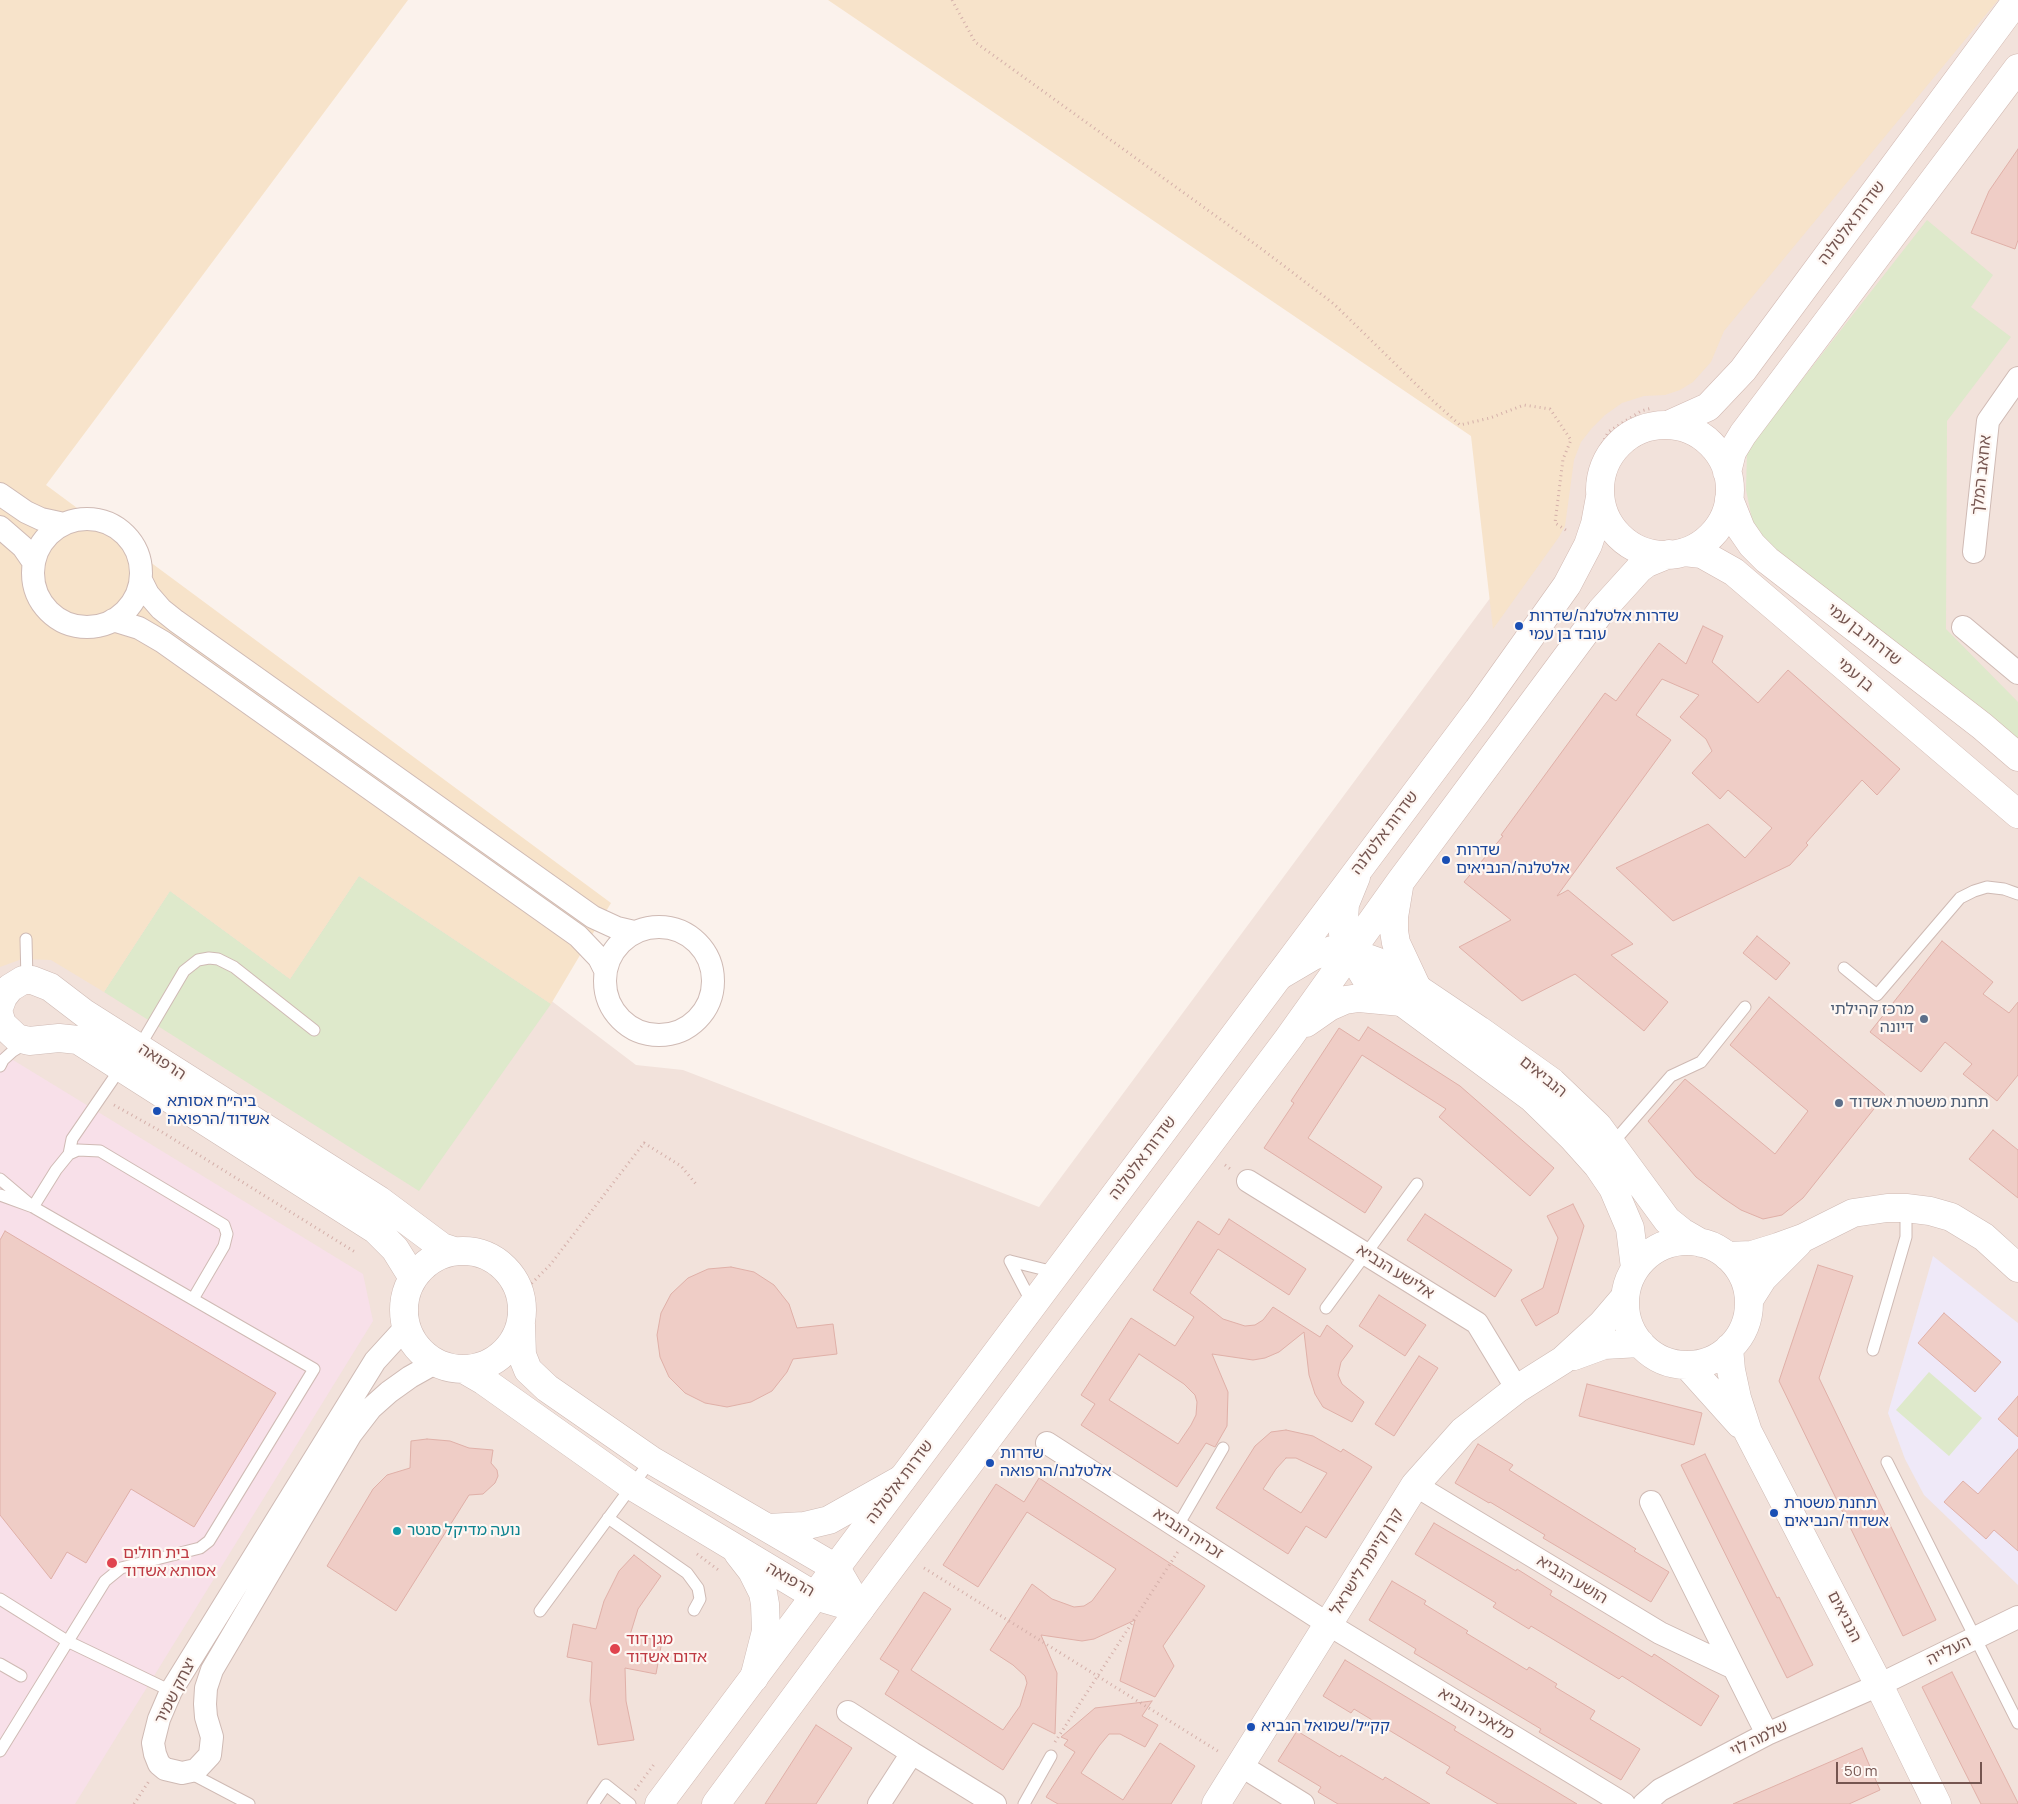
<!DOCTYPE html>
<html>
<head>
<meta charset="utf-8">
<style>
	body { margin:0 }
	#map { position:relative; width:2018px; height:1804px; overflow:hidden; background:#fbf2ec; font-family:Manrope,sans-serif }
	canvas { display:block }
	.scale { position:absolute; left:1836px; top:1762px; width:146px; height:22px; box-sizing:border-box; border:2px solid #755550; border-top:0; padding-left:6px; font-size:15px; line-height:18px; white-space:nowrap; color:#755550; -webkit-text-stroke:4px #fef7f3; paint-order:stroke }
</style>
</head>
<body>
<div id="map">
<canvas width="2018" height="1804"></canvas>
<div class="scale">50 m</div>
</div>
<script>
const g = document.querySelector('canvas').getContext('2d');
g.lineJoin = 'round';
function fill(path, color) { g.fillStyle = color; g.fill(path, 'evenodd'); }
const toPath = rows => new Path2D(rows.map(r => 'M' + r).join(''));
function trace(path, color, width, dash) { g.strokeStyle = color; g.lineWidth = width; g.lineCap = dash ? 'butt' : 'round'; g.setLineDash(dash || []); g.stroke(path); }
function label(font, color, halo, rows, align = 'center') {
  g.font = font + ' Manrope,"Noto Sans Hebrew",sans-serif'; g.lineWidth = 4.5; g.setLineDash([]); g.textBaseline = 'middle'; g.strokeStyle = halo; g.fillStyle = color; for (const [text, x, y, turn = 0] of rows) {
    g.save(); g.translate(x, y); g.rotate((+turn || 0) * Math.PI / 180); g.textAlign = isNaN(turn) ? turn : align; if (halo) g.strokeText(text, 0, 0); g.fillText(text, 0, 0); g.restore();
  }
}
fill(toPath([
	[1954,0,2018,0,2018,1804,0,1804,0,933,342,842,636,1065,683,1070,1039,1207,1505,578,1533,448]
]), '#f2e2db');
fill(toPath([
	[1933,1256,2018,1323,2018,1585,1924,1495,1905,1459,1888,1413]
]), '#efe9f8');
fill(toPath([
	[0,1052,363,1274,373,1321,75,1804,0,1804]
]), '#f8e0e9');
fill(toPath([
	[1927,220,1993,275,1971,307,2011,337,1947,421,1946,629,2018,702,2018,743,1784,557,1754,529,1746,490,1747,450],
	[359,876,551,1004,419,1191,104,992,170,891,290,979],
	[1929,1372,1982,1418,1949,1456,1896,1410]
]), '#dee9cb');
fill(toPath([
	[0,0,408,0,46,485,611,903,551,1004,359,876,290,979,170,891,104,992,51,960,22,959,0,967],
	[828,0,1998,0,1724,331,1711,362,1693,382,1680,390,1665,395,1644,396,1622,403,1605,415,1592,428,1581,442,1574,460,1565,526,1559,537,1493,629,1471,436]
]), '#f7e3ca');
const building = toPath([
	[2018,149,2018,240,2015,249,1971,233,1989,191,2018,149],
	[1703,626,1723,636,1712,662,1758,703,1788,670,1900,769,1877,795,1862,780,1806,843,1808,845,1790,865,1673,921,1616,868,1708,824,1745,858,1772,828,1728,790,1720,799,1692,773,1712,751,1706,739,1680,717,1699,695,1662,679,1636,715,1671,740,1557,896,1568,890,1633,944,1611,955,1668,1002,1644,1031,1575,974,1522,1001,1459,947,1511,920,1464,882,1503,836,1501,835,1605,693,1616,701,1659,643,1686,664,1703,626],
	[1757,936,1790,963,1776,980,1743,953,1757,936],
	[1942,941,1993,982,1983,994,2009,1013,2018,1002,2018,1075,1997,1101,1963,1074,1972,1064,1945,1042,1921,1072,1870,1032,1942,941],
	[1769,997,1885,1095,1803,1198,1782,1215,1763,1219,1741,1210,1723,1198,1696,1177,1648,1121,1685,1079,1775,1154,1808,1111,1730,1045,1769,997],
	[1368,1027,1460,1086,1554,1168,1530,1196,1439,1117,1446,1109,1362,1055,1308,1138,1382,1187,1365,1213,1264,1148,1294,1103,1291,1101,1339,1028,1359,1041,1368,1027],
	[1993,1130,2018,1150,2018,1198,1969,1159,1993,1130],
	[1573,1204,1584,1226,1558,1313,1536,1326,1521,1300,1543,1288,1558,1238,1547,1216,1573,1204],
	[1425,1214,1512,1270,1495,1297,1407,1240,1425,1214],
	[1229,1219,1306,1269,1289,1295,1218,1249,1190,1293,1223,1319,1245,1326,1255,1325,1263,1320,1273,1307,1320,1337,1327,1325,1353,1346,1341,1362,1338,1375,1342,1384,1364,1402,1352,1422,1323,1407,1315,1394,1309,1375,1304,1332,1279,1352,1265,1358,1253,1360,1212,1354,1228,1392,1227,1426,1215,1447,1206,1443,1177,1487,1081,1425,1095,1404,1081,1395,1131,1318,1175,1346,1194,1317,1153,1290,1198,1221,1219,1235,1229,1219],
	[1139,1354,1184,1384,1195,1395,1197,1402,1196,1415,1191,1425,1178,1444,1109,1400,1139,1354],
	[5,1231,276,1393,194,1527,131,1489,86,1563,67,1552,51,1579,0,1515,0,1240,5,1231],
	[1818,1265,1853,1276,1819,1378,1936,1620,1903,1636,1779,1381,1818,1265],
	[731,1267,754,1272,774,1285,789,1304,797,1328,833,1324,837,1354,793,1359,787,1372,772,1391,751,1402,727,1407,705,1403,685,1393,669,1377,660,1357,657,1335,661,1313,671,1294,688,1278,708,1269,731,1267],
	[1379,1295,1426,1325,1405,1356,1359,1326,1379,1295],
	[1944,1313,2001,1362,1975,1392,1918,1343,1944,1313],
	[1419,1356,1438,1368,1394,1436,1375,1424,1419,1356],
	[1587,1384,1702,1413,1694,1445,1579,1416,1587,1384],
	[2018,1396,2018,1437,1998,1419,2018,1396],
	[1286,1430,1313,1436,1341,1452,1343,1449,1372,1467,1326,1538,1306,1526,1288,1554,1216,1508,1255,1446,1271,1432,1286,1430],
	[1286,1458,1296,1458,1327,1473,1301,1513,1263,1489,1276,1469,1286,1458],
	[427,1439,450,1441,469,1448,493,1450,491,1463,497,1470,498,1476,495,1483,483,1494,469,1495,396,1611,327,1566,373,1489,387,1475,410,1468,411,1441,427,1439],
	[1478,1444,1513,1465,1509,1470,1636,1549,1634,1551,1669,1572,1651,1602,1543,1538,1545,1535,1490,1502,1489,1503,1455,1483,1478,1444],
	[2018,1449,2018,1551,1994,1530,1986,1539,1944,1502,1963,1481,1978,1494,2018,1449],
	[1705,1454,1777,1598,1779,1597,1813,1665,1787,1678,1681,1465,1705,1454],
	[1039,1478,1205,1586,1163,1646,1174,1666,1155,1697,1120,1681,1135,1620,1094,1639,1082,1641,1041,1635,1057,1673,1055,1734,1033,1723,1003,1770,885,1694,899,1671,880,1659,924,1592,951,1609,911,1670,1003,1730,1020,1706,1027,1683,1025,1676,1013,1665,990,1650,1032,1584,1052,1599,1074,1607,1084,1606,1092,1601,1116,1569,1027,1512,978,1587,943,1565,996,1484,1024,1502,1039,1478],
	[1434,1523,1516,1571,1517,1569,1552,1591,1550,1595,1652,1657,1654,1654,1719,1696,1701,1726,1622,1676,1619,1679,1531,1626,1529,1629,1493,1607,1496,1603,1415,1554,1434,1523],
	[634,1555,661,1576,638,1609,630,1635,662,1641,656,1674,625,1668,626,1701,634,1740,598,1745,590,1701,592,1662,567,1657,573,1624,596,1629,604,1601,619,1571,634,1555],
	[1392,1581,1426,1601,1424,1604,1468,1631,1466,1633,1527,1670,1529,1667,1557,1684,1555,1687,1595,1711,1590,1719,1640,1749,1621,1780,1539,1732,1541,1729,1414,1653,1416,1649,1369,1620,1392,1581],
	[1345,1660,1456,1727,1454,1730,1577,1804,1498,1804,1446,1773,1450,1767,1354,1709,1351,1713,1323,1696,1345,1660],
	[1952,1672,2018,1803,2018,1804,1981,1804,1922,1687,1952,1672],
	[1152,1701,1142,1716,1158,1725,1145,1747,1120,1734,1109,1734,1099,1746,1081,1773,1123,1800,1160,1743,1195,1766,1171,1804,1058,1804,1046,1797,1075,1752,1064,1745,1068,1740,1061,1737,1095,1708,1152,1701],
	[816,1725,852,1748,816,1804,765,1804,816,1725],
	[1297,1731,1340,1757,1341,1755,1383,1780,1385,1777,1430,1804,1338,1804,1318,1792,1321,1787,1278,1761,1297,1731],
	[1862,1748,1880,1790,1849,1804,1733,1804,1862,1748]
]);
fill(building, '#efcdc6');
trace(building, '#e0b0a8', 1);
const service = toPath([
	[26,939,27,980],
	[1844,968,1877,995,1960,898,1974,891,1987,887,2004,889,2018,894],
	[138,1049,184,971,198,960,209,958,218,959,234,967,314,1030],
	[0,1066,3,1060,13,1051,26,1043],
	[1611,1145,1671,1076,1701,1062,1745,1007],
	[69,1154,72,1139,122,1066],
	[0,1179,33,1207,56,1170,69,1154,78,1150,100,1151,224,1225,227,1234,224,1246,193,1299],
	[0,1195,33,1207,314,1369,209,1541,200,1548,121,1568,105,1581,0,1751],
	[1010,1261,1032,1303],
	[1010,1261,1046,1270,1057,1271],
	[1326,1308,1417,1184],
	[1873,1350,1906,1237,1906,1208],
	[1887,1462,2018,1723],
	[608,1518,687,1573,698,1588,700,1599,694,1610],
	[1177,1527,1223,1448],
	[0,1599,67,1641,171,1691],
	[540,1611,651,1460],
	[0,1664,21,1676],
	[188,1772,249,1804],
	[593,1804,606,1785,630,1804],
	[1024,1804,1051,1756]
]);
const minor = toPath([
	[0,494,26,512,41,519,64,524],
	'33 573a54 54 0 1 1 108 0a54 54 0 1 1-108 0Z',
	[0,527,23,547,34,563],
	[1974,552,1988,421,2018,378],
	[141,580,148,594,161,609,176,621,593,917,617,928,634,932],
	[113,620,139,628,163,642,578,936,599,958,605,970],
	[1963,627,2018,673],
	'605 981a54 54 0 1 1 108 0a54 54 0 1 1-108 0Z',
	[1248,1181,1477,1323,1517,1389],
	[406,1327,375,1361,171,1691,159,1719,153,1743,155,1754,159,1764,165,1769,182,1773,196,1770,210,1755,212,1737,206,1717,205,1704,206,1688,212,1670,351,1434,371,1408,389,1392,410,1377,435,1363],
	[1047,1443,1328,1624,1624,1804],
	[1415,1485,1660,1633,1734,1668],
	[1651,1502,1767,1734],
	[848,1712,912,1753],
	[1240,1765,1303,1804],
	[879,1804,912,1753,995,1804],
	[1644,1804,1660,1790,1767,1734,1879,1685,2018,1617]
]);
const tertiary = toPath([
	[1356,877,1345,904,1343,934,1350,952,1365,977,1402,1002,1532,1098,1572,1137,1598,1166,1613,1188,1630,1228,1635,1268],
	[1279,976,1313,956,1332,950,1350,952,1378,962,1479,1030,1552,1082,1598,1126,1667,1220,1682,1232,1701,1243],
	[0,1005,3,997,10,988,23,980,32,980,50,987,84,1013,379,1200,442,1247,454,1251],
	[0,1017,2,1024,17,1038,29,1041,59,1038,78,1040,376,1230,395,1249,413,1278],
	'1625 1303a62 62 0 1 1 124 0a62 62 0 1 1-124 0Z',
	'404 1310a59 59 0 1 1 118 0a59 59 0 1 1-118 0Z',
	[1727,1256,1752,1255,1778,1247,1803,1238,1853,1213,1887,1208,1906,1208,1930,1211,1951,1217,1984,1237,2018,1268],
	[1749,1300,1763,1278,1798,1243],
	[521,1325,522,1355,528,1370,547,1388,651,1460,836,1568,860,1609],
	[1729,1348,1731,1370,1737,1398,1748,1432,1879,1685,1937,1804],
	[1574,1356,1604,1345,1640,1343],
	[1687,1365,1740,1424],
	[465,1370,484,1381,632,1486,815,1596,860,1609],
	[769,1528,804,1526,829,1520,902,1479],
	[738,1553,752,1571,763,1593,765,1604,766,1631,754,1678],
	[1216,1804,1415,1485,1463,1431,1517,1389,1563,1360,1602,1324,1625,1297]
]);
const secondary = toPath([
	[1668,425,1708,407,1743,370,2017,0],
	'1600 490a65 65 0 1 1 130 0a65 65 0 1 1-130 0Z',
	[1727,472,1732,452,1743,434,2018,68],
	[1729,499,1741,529,1752,545,1767,560,1982,726,2018,757],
	[1684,552,1702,554,1734,572,2018,814],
	[1399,887,1394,917,1394,931,1396,943,1418,990],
	[1306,1023,1329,1007,1345,1000,1359,998,1402,1002],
	[659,1804,1478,710,1567,585,1588,545,1595,524,1600,497],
	[716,1804,886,1574,1288,1039,1400,882,1601,611,1639,569,1647,563,1669,554]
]);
trace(service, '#cfbab4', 13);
trace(minor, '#cfbab4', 24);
trace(tertiary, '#cfbab4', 29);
trace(secondary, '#d2b9b2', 29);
trace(toPath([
	[952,0,975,42,1263,250,1334,304,1431,399,1460,425,1490,418,1524,405,1550,409,1571,440,1563,459,1555,523,1569,532],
	[1592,477,1594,461,1608,432,1641,411,1652,408],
	[114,1105,162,1132,355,1252],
	[1225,1165,1233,1171],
	[521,1294,550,1265,644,1143,681,1166,696,1184],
	[697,1554,721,1572],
	[924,1568,1221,1753],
	[1055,1742,1179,1550],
	[635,1790,655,1763],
	[134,1804,149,1781]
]), '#d4afa9', 3, [1, 4]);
trace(service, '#fff', 11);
trace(minor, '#fff', 22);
trace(tertiary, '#fff', 28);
trace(secondary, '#fff', 28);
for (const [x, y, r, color] of [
	[1519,626,5,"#1a4fb4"],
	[1446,860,5,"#1a4fb4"],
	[1924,1019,5,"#5c6f8a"],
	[1839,1103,5,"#5c6f8a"],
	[157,1111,5,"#1a4fb4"],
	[990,1463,5,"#1a4fb4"],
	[1774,1513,5,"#1a4fb4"],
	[397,1531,5,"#0f9aa8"],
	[112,1563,6,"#e0444e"],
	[615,1649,6,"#e0444e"],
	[1251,1727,5,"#1a4fb4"]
]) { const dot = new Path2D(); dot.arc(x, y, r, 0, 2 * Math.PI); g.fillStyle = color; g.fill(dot); trace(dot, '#fef7f3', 2); }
label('16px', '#755550', '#fef7f3', [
	["שדרות אלטלנה",1852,223,-53],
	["אחאב המלך",1982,475,-84],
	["שדרות בן עמי",1864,635,38],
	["בן עמי",1855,675,40],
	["שדרות אלטלנה",1385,833,-53],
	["הרפואה",162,1062,33],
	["הנביאים",1543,1077,39],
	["שדרות אלטלנה",1143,1158,-53],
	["אלישע הנביא",1395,1272,32],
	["שדרות אלטלנה",900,1482,-53],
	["זכריה הנביא",1188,1534,33],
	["קרן קיימת לישראל",1367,1562,-58],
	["הרפואה",790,1580,30],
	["הושע הנביא",1572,1580,31],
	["הנביאים",1844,1617,63],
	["העלייה",1949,1651,-26],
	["יצחק שמיר",176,1691,-63],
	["מלאכי הנביא",1476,1714,31],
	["שלמה לוי",1759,1739,-26]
]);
label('16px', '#164399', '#fef7f3', [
	["שדרות אלטלנה/שדרות",1529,617],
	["עובד בן עמי",1529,635],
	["שדרות",1456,851],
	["אלטלנה/הנביאים",1456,869],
	["ביה״ח אסותא",167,1102],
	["אשדוד/הרפואה",167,1120],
	["שדרות",1000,1454],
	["אלטלנה/הרפואה",1000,1472],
	["תחנת משטרת",1784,1504],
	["אשדוד/הנביאים",1784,1522],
	["קק״ל/שמואל הנביא",1261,1727]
], 'left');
label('16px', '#4e5e75', '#fef7f3', [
	["מרכז קהילתי",1914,1010],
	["דיונה",1914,1028],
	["תחנת משטרת אשדוד",1849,1103,"left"]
], 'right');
label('16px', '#0d838f', '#fef7f3', [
	["נועה מדיקל סנטר",407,1531]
], 'left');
label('16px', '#be3a42', '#fef7f3', [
	["בית חולים",123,1554],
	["אסותא אשדוד",123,1572],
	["מגן דוד",626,1640],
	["אדום אשדוד",626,1658]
], 'left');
</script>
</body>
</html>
